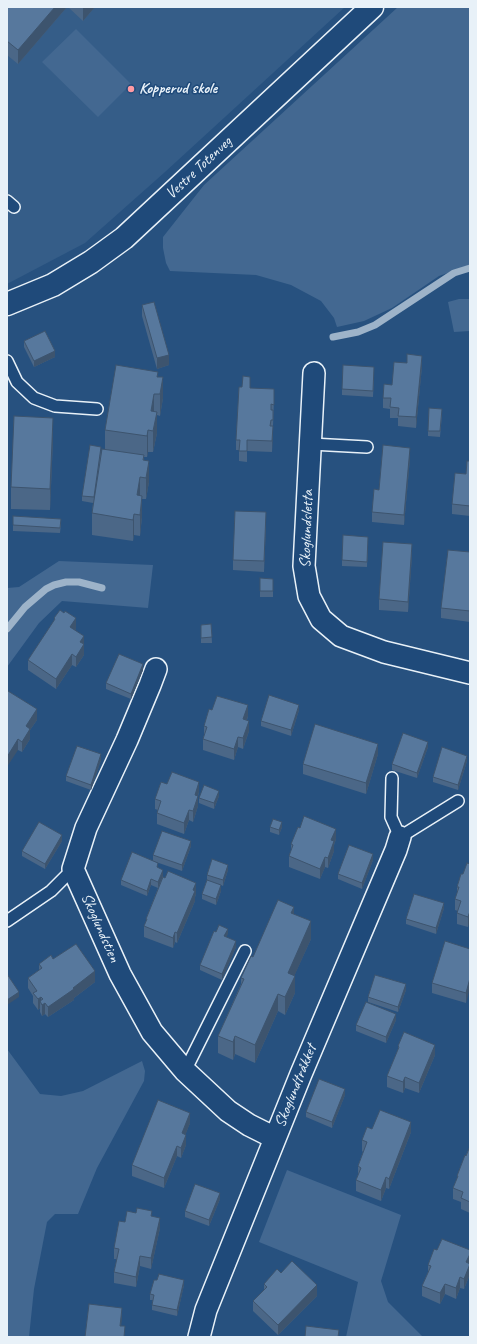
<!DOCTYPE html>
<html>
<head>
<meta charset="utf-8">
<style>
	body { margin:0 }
	#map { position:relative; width:477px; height:1344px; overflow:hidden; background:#27517f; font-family:Caveat,sans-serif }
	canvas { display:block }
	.frame { position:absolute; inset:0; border:8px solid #e8f1f8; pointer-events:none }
</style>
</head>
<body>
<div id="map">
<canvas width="477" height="1344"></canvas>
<div class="frame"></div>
</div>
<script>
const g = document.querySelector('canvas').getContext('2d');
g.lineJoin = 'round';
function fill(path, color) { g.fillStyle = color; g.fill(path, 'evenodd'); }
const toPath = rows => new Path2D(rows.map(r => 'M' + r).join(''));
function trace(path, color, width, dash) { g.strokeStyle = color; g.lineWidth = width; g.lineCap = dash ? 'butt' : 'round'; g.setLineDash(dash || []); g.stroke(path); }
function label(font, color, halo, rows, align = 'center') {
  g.font = font + ' Caveat,sans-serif'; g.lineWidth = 3; g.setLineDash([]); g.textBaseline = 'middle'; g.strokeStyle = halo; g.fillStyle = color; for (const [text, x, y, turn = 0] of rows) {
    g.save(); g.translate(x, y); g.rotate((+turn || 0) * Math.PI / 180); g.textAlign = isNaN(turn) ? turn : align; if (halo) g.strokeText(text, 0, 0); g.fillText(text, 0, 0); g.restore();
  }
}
fill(toPath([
	[7,7,345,7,165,172,85,243,7,284]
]), '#355d88');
fill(toPath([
	[398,7,470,7,470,265,439,276,392,308,364,321,337,327,334,318,321,301,291,285,256,275,170,271,166,263,163,248,163,237,204,185],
	[76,29,131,84,98,117,42,62],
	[459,299,470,299,470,331,454,332,448,302],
	[59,561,153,565,148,608,62,601,39,623,7,667,7,588,19,587],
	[7,1049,40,1094,61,1096,83,1091,142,1061,145,1071,144,1081,97,1168,78,1214,55,1214,47,1222,34,1289,29,1337,7,1337],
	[287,1170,401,1215,381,1281,388,1302,423,1337,346,1337,358,1282,259,1242]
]), '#436891');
trace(toPath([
	[333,337,358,332,375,325,454,273,470,268],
	[7,629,25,607,46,589,54,585,66,582,79,582,102,588]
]), '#9db3c9', 7);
const service = toPath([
	[7,201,14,207],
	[7,361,17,382,34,398,55,406,97,409],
	[311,444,367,447],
	[392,778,391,817,400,837,458,801],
	[7,921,51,891,73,869],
	[185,1071,245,951]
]);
const minor = toPath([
	[314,373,304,566,309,596,321,619,341,636,384,652,470,673],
	[156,669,150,685,127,740,86,828,73,869,120,974,152,1032,185,1071,228,1111,249,1125,275,1138],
	[199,1337,206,1310,301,1074,396,850,400,837]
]);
const tertiary = toPath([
	[7,304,53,285,91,262,124,238,372,7]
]);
trace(service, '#e8f1f8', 14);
trace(minor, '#e8f1f8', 24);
trace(tertiary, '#e8f1f8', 25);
trace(service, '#1f4a7a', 11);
trace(minor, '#1f4a7a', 21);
trace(tertiary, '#1f4a7a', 22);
fill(toPath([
	[7,7,67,7,18,64,7,55],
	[68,7,95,7,83,21],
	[142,305,169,365,157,369,142,316],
	[24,341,55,357,34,367,24,347],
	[422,366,416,428,398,426,398,418,390,418,390,409,383,408,383,398,392,385],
	[374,373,373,397,342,395,342,389],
	[158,377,163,398,160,416,157,415,157,433,153,452,148,452,147,457,144,457,144,460,149,482,146,499,142,499,142,517,140,536,134,535,133,541,92,535,92,513,93,503,82,501,82,496,101,452,105,449,105,430],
	[250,388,274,400,272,452,247,451,247,462,239,461,239,450,236,450,236,440],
	[442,414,440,437,428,436,428,431],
	[53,439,50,510,11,509,11,487],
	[410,458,404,525,372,522,372,512,379,490],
	[470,461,470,516,452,514,452,504,466,474],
	[266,523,264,572,233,570,233,560],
	[61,524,60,533,13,531,13,525],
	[368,542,367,567,342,566,342,560],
	[470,552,470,622,441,618,441,608],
	[412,555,408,612,379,610,379,599],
	[260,578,273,579,273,597,260,597],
	[54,618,76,629,75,630,84,644,84,655,76,667,72,665,56,689,28,670,28,660,54,621],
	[211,624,212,643,201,643,201,625],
	[143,670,131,699,106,689,106,683],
	[7,692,37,720,30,730,30,739,22,752,18,750],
	[212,710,248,716,247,720,249,731,243,749,238,747,234,760,203,750,203,739,204,736,204,726],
	[299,710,291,736,261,726,261,721],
	[428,747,417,778,392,770,392,764],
	[378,754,366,794,303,774,303,764],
	[101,760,91,790,66,781,66,776],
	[467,761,458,790,433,782,433,777],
	[167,784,199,792,198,796,198,806,193,822,189,820,184,834,157,824,157,813,158,810,155,809,155,799],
	[219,796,214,809,199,803,199,798],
	[270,827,282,827,279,835,270,832],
	[336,839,334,845,334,851,328,868,325,867,320,879,289,867,289,856,291,851,291,844],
	[62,841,45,869,22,856,22,851],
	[191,846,182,871,153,861,153,855],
	[373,860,362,889,338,879,338,874],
	[470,864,468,927,457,924,457,913,458,911,455,910,455,899,457,895,457,887,463,874],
	[158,868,163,876,163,877,196,894,195,897,195,901,177,943,175,942,173,948,144,937,144,926,146,923,146,919,158,888,151,885,147,896,121,885,121,880],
	[228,870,223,886,221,885,221,891,216,905,202,899,202,894,207,880,207,875],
	[444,908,436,934,406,924,406,919],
	[294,914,311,939,294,976,295,993,285,1015,278,1011,255,1063,235,1054,233,1060,218,1053,218,1036,241,984,241,978,253,957],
	[228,934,226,937,236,947,222,980,200,970,200,965],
	[470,949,466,1003,432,993,432,983],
	[53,959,95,982,74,998,74,1000,48,1017,45,1014,42,1016,40,1012,40,1008,38,1010,33,1003,33,996,28,988,28,978,39,970,39,964],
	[406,990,398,1012,368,1002,368,997],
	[396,1020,386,1043,356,1031,356,1025],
	[398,1046,435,1055,419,1093,405,1088,403,1093,387,1087,387,1076,398,1050],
	[345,1095,332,1128,306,1117,306,1112],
	[190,1123,185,1135,186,1145,181,1158,177,1156,164,1188,132,1176,132,1165],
	[372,1129,411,1132,389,1189,386,1188,381,1201,356,1191,356,1180,358,1176,358,1166,363,1152,362,1151,362,1140],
	[470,1146,470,1213,461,1209,461,1202,453,1199,453,1188,457,1179,457,1176],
	[220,1199,209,1226,185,1217,185,1211],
	[152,1216,160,1228,151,1269,140,1266,136,1287,114,1283,114,1272,117,1259,114,1259,114,1248,125,1222],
	[437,1250,470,1250,470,1274,464,1289,460,1288,456,1299,445,1294,440,1304,422,1296,422,1286,428,1272,428,1265],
	[281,1273,317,1296,278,1335,253,1311,253,1301,264,1290,264,1284],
	[184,1285,177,1316,152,1310,152,1305,153,1300,150,1300,150,1294]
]), '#4b6787');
fill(toPath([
	[55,7,67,7,18,64,18,50],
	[83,7,95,7,83,21],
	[55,351,55,357,34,367,34,361],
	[169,355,169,365,157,369,157,358],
	[422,356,422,366,416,428,416,417],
	[163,377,163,398,160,416,160,394],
	[154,394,154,415,151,432,151,411],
	[157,412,157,433,153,452,153,431],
	[53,418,53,439,50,510,50,489],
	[273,426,273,437,272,452,272,441],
	[148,430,148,452,147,457,147,436],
	[410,448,410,458,404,525,404,515],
	[149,461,149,482,146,499,146,478],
	[140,477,140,499,137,516,137,495],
	[142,496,142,517,140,536,140,515],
	[266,512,266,523,264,572,264,561],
	[134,514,134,535,133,541,133,520],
	[412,544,412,555,408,612,408,602],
	[76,618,76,629,70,638,70,627],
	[84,636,84,655,76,667,76,657,80,642],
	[72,654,72,665,56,689,56,679],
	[143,664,143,670,131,699,131,694],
	[248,705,248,716,243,730,243,719],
	[299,705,299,710,291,736,291,730],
	[37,709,37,720,30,730,30,739,22,752,22,742,26,726],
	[249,721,249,731,243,749,243,738],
	[238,737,238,747,234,760,234,749],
	[18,739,18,750,7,767,7,757],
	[428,742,428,747,417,778,417,773],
	[378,744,378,754,366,794,366,783],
	[101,754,101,760,91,790,91,785],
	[467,756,467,761,458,790,458,785],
	[199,782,199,792,195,805,195,795],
	[219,791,219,796,214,809,214,803],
	[198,796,198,806,193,822,193,811],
	[189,810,189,820,184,834,184,823],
	[282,822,282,827,279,835,279,830],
	[336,829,336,839,334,845,334,851,328,868,328,858,331,840],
	[62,835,62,841,45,869,45,864],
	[191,841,191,846,182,871,182,865],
	[373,854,373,860,362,889,362,883],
	[325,857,325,867,320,879,320,869],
	[228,865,228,870,223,886,223,880],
	[163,870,163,876,158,888,158,882],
	[151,879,151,885,147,896,147,891],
	[196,883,196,894,195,897,195,901,177,943,177,933],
	[221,885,221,891,216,905,216,899],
	[444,903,444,908,436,934,436,928],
	[294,907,294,924,291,913],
	[470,911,470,922,468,927,468,917],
	[311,921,311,939,288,990,288,973],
	[228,929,228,934,224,942,224,936],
	[175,932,175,942,173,948,173,938],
	[236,941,236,947,222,980,222,974],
	[95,971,95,982,74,998,74,1000,48,1017,48,1007],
	[295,976,295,993,285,1015,285,997],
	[470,978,470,988,466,1003,466,993],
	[406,984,406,990,398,1012,398,1007],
	[19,992,19,997,7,1005,7,1000],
	[278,994,278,1011,255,1063,255,1045],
	[41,997,41,1003,40,1001,40,1008,38,1010,38,999],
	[45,1003,45,1014,42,1016,42,1005],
	[396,1014,396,1020,386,1043,386,1037],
	[235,1036,235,1054,233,1060,233,1042],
	[435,1045,435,1055,419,1093,419,1083],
	[405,1077,405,1088,403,1093,403,1082],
	[345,1089,345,1095,332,1128,332,1122],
	[190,1113,190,1123,182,1144,182,1133],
	[411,1122,411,1132,389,1189,389,1179],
	[186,1135,186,1145,181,1158,181,1148],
	[177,1146,177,1156,164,1188,164,1178],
	[386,1177,386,1188,381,1201,381,1190],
	[220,1193,220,1199,209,1226,209,1220],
	[160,1218,160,1228,151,1269,151,1258],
	[470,1254,470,1274,464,1289,464,1279,466,1262],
	[140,1256,140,1266,136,1287,136,1277],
	[460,1277,460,1288,456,1299,456,1288],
	[184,1280,184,1285,177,1316,177,1310],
	[445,1284,445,1294,440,1304,440,1293],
	[317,1285,317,1296,278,1335,278,1325],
	[122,1308,122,1319,120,1336,120,1326]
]), '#3d546e');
const building = toPath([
	[7,7,55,7,18,50,7,41,7,7],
	[154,302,169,355,157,358,142,305,154,302],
	[45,331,55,351,34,361,24,341,45,331],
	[407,354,422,356,416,417,398,416,399,408,390,407,391,398,383,398,384,384,392,385,394,362,407,363,407,354],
	[116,365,158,372,157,377,163,377,160,394,154,394,151,411,157,412,153,431,148,430,147,436,105,430,116,365],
	[343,365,374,367,373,391,342,389,343,365],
	[243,376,250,377,250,388,274,389,274,405,271,404,271,410,273,410,273,420,271,420,270,426,273,426,272,441,247,440,247,451,239,451,240,440,236,440,239,387,242,387,243,376],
	[429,408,442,409,440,431,428,431,429,408],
	[14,416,53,418,50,489,11,487,14,416],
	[90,445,101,447,94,497,82,496,90,445],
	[383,445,410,448,404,515,372,512,374,489,379,490,383,445],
	[102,449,144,455,143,460,149,461,146,478,140,477,137,495,142,496,140,515,134,514,133,520,92,513,102,449],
	[467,461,470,461,470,506,452,504,455,473,466,474,467,461],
	[235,511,266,512,264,561,233,560,235,511],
	[13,516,61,519,60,528,13,525,13,516],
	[343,535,368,537,367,562,342,560,343,535],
	[383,542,412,544,408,602,379,599,383,542],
	[448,550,470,552,470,611,441,608,448,550],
	[260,578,273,579,273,591,260,591,260,578],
	[60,610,64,613,65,611,76,618,70,627,84,636,80,642,84,644,76,657,72,654,56,679,28,660,55,619,54,618,60,610],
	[211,624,212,637,201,638,201,625,211,624],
	[119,654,143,664,131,694,106,683,119,654],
	[8,691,37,709,26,726,30,729,22,742,18,739,7,757,7,692,8,691],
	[269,695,299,705,291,730,261,721,269,695],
	[217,696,248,705,243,719,249,721,243,738,238,737,234,749,203,739,207,727,204,726,209,709,212,710,217,696],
	[315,724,378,744,366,783,303,764,315,724],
	[403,733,428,742,417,773,392,764,403,733],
	[77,746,101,754,91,785,66,776,77,746],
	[442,747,467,756,458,785,433,777,442,747],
	[172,772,199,782,195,795,198,796,193,811,189,810,184,823,157,813,161,801,155,799,161,782,167,784,172,772],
	[204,785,219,791,214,803,199,798,204,785],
	[304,816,336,829,331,840,334,841,328,858,325,857,320,869,289,856,293,845,291,844,298,827,300,828,304,816],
	[273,819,282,822,279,830,270,827,273,819],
	[39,822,62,835,45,864,22,851,39,822],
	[162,831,191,841,182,865,153,855,162,831],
	[349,845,373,854,362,883,338,874,349,845],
	[132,852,158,863,157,867,163,870,158,882,151,879,147,891,121,880,132,852],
	[212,859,228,865,223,880,207,875,212,859],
	[467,863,470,864,470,911,468,917,457,913,461,901,455,899,459,887,457,887,461,874,463,874,467,863],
	[168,871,196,883,193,890,195,891,177,933,175,932,173,938,144,926,147,919,146,919,163,877,165,878,168,871],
	[207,880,221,885,216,899,202,894,207,880],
	[414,894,444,903,436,928,406,919,414,894],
	[278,900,294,907,291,913,311,921,288,973,295,976,285,997,278,994,255,1045,235,1036,233,1042,218,1036,244,979,241,978,251,956,253,957,278,900],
	[219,925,228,929,224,936,236,941,222,974,200,965,214,931,216,932,219,925],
	[445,941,470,949,470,978,466,993,432,983,445,941],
	[76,944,95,971,73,988,74,989,48,1007,45,1003,42,1005,40,1001,43,999,41,997,38,999,33,993,37,991,28,978,42,968,39,964,51,955,53,959,76,944],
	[7,974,19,992,7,1000,7,974],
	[375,975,406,984,398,1007,368,997,375,975],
	[366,1002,396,1014,386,1037,356,1025,366,1002],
	[404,1032,435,1045,419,1083,405,1077,403,1082,387,1076,399,1047,398,1046,404,1032],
	[319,1079,345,1089,332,1122,306,1112,319,1079],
	[158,1100,190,1113,182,1133,186,1135,181,1148,177,1146,164,1178,132,1165,158,1100],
	[380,1110,411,1122,389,1179,386,1177,381,1190,356,1180,361,1168,358,1166,367,1142,362,1140,367,1127,372,1129,380,1110],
	[470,1146,470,1202,461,1198,463,1192,453,1188,458,1176,457,1176,465,1155,466,1156,470,1146],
	[195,1184,220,1193,209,1220,185,1211,195,1184],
	[137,1208,152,1211,151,1216,160,1218,151,1258,140,1256,136,1277,114,1272,119,1249,114,1248,119,1221,125,1222,127,1211,136,1213,137,1208],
	[442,1239,470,1250,470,1254,466,1262,470,1264,464,1279,460,1277,456,1288,445,1284,440,1293,422,1286,431,1266,428,1265,434,1249,437,1250,442,1239],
	[292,1261,317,1285,278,1325,253,1301,267,1287,264,1284,277,1269,281,1273,292,1261],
	[159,1274,184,1280,177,1310,152,1305,154,1295,150,1294,154,1280,157,1280,159,1274],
	[89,1304,122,1308,120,1326,125,1326,124,1337,85,1337,89,1304],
	[306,1326,339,1330,338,1337,305,1337,306,1326]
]);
fill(building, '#57789d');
trace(building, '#3d546e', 1);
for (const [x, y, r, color] of [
	[131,89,4,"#ff9aa2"]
]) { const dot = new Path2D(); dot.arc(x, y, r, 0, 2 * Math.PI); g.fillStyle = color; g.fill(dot); trace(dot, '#1f4a7a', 1.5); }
label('bold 16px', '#e8f1f8', '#1f4a7a', [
	["Kopperud skole",139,89]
], 'left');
label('16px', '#e8f1f8', '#1f4a7a', [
	["Vestre Totenveg",199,168,-43],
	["Skoglundsletta",307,529,-88],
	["Skoglundstien",100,928,66],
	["Skoglundtråkket",296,1086,-68]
]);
</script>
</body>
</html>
